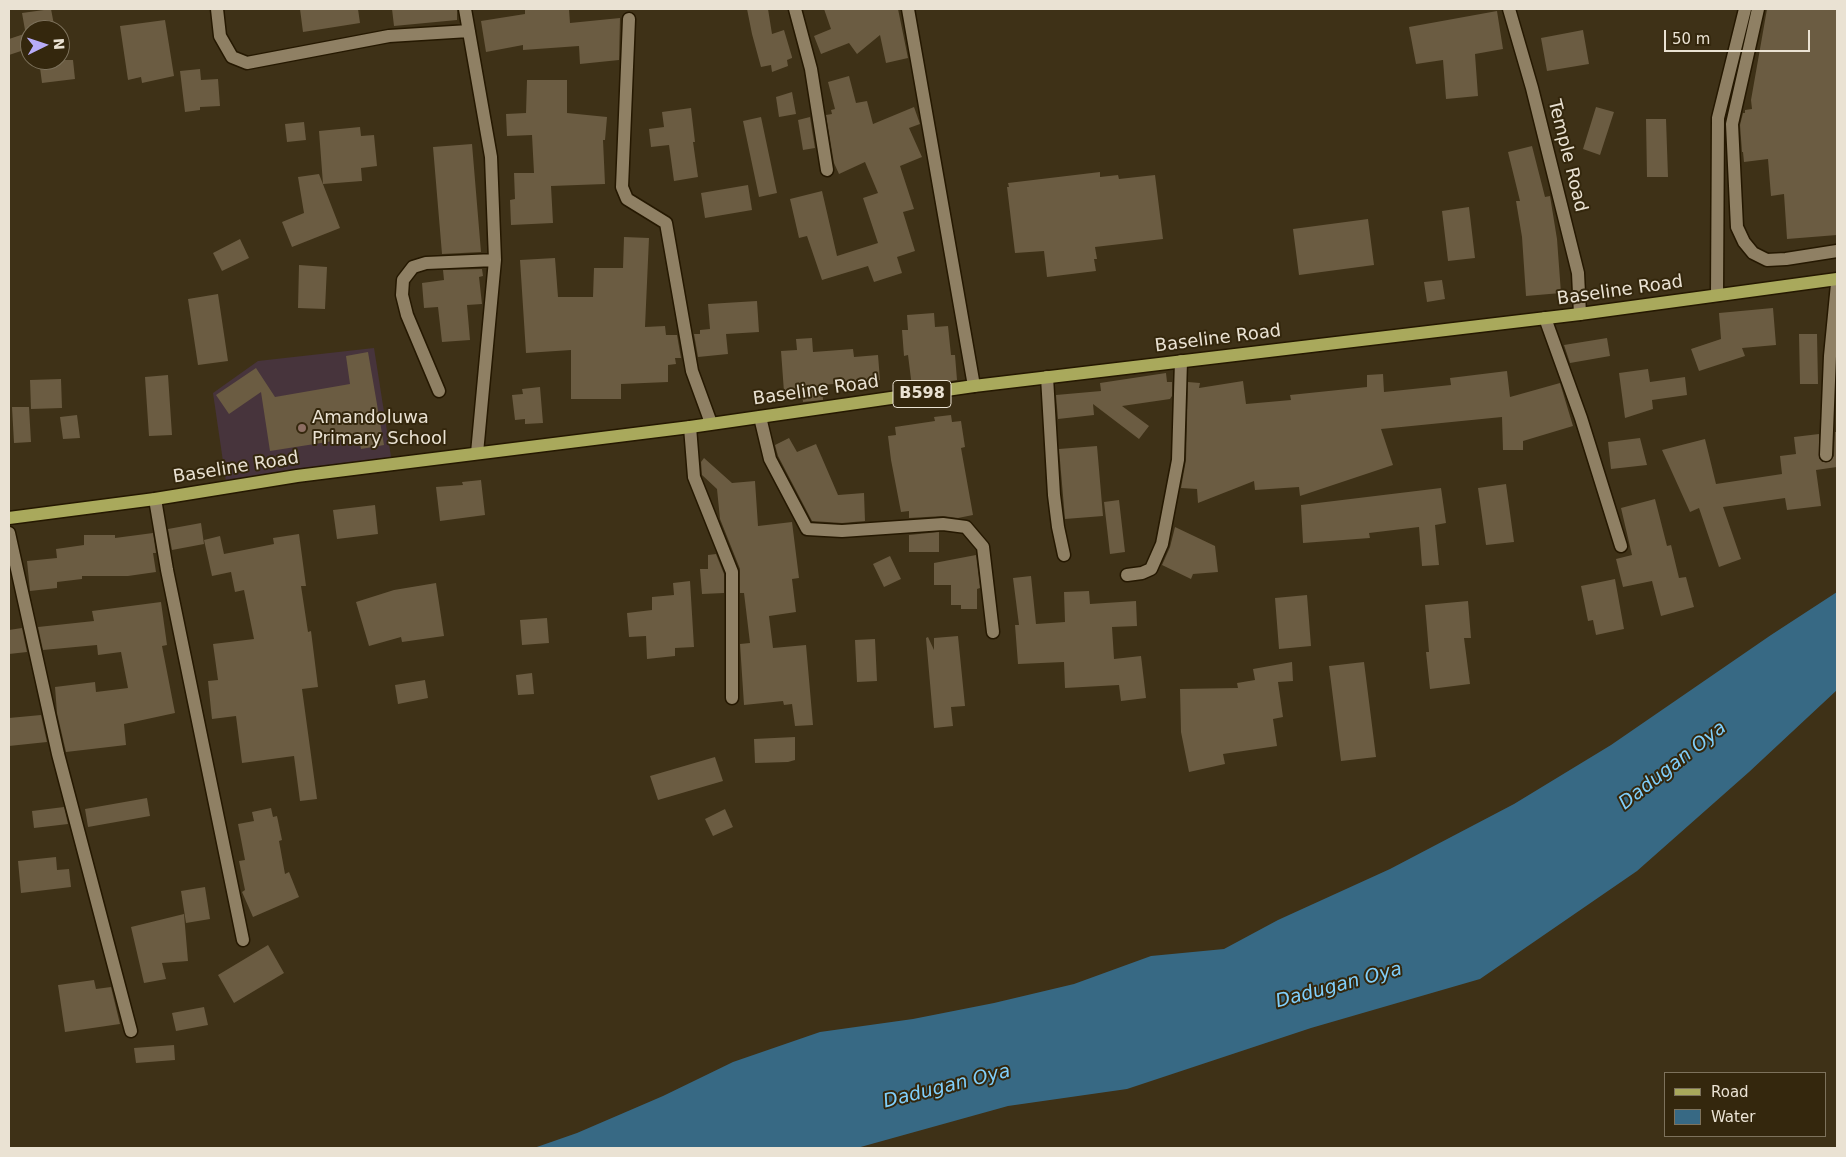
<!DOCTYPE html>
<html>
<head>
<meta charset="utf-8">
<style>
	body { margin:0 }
	#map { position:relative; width:1846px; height:1157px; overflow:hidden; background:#3e3117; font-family:"DejaVu Sans",sans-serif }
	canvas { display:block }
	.frame { position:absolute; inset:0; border:10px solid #eae2d3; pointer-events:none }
	.legend { position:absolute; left:1664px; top:1072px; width:162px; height:65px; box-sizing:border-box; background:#34270d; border:1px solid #7d725c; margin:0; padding:6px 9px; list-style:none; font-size:15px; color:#eae2d3 }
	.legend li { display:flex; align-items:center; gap:10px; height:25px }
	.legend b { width:25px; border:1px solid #7d725c }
	.north { position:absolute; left:20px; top:20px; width:50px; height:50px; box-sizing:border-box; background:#34270d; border:1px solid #7d725c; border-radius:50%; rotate:86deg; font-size:14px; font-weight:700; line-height:20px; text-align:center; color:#eae2d3 }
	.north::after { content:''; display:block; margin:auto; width:18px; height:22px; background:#b7abf8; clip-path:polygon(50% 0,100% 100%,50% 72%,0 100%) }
	.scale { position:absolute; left:1664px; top:30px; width:146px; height:22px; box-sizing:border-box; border:2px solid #eae2d3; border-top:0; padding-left:6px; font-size:15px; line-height:18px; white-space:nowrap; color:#eae2d3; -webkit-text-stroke:4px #34270d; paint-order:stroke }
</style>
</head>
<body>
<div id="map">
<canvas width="1846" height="1157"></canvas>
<div class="frame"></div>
<ul class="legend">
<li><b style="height:6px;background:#a9a95c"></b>Road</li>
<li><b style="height:14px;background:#376984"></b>Water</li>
</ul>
<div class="north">N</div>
<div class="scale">50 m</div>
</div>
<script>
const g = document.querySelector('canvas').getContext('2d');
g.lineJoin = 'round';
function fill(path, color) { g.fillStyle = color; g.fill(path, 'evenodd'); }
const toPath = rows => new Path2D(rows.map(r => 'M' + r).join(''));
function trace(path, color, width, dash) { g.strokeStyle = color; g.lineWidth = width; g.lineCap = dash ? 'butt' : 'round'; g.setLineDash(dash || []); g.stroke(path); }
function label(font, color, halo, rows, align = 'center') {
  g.font = font + ' "DejaVu Sans",sans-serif'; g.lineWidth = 4; g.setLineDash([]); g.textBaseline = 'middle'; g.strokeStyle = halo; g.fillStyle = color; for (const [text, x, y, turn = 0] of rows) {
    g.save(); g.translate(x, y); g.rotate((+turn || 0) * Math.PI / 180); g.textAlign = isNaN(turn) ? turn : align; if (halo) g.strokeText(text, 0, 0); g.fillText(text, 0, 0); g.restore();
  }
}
fill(toPath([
	[374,348,392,463,226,482,213,393,258,361]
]), '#47343c');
fill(toPath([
	[1837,592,1837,690,1749,772,1637,871,1480,979,1311,1028,1127,1089,1008,1106,857,1148,534,1148,577,1133,663,1096,733,1062,820,1032,913,1019,994,1003,1074,984,1151,956,1224,949,1278,920,1390,869,1514,804,1611,745,1771,635]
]), '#376984');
fill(toPath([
	[51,9,55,30,25,30,22,13],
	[300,9,358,9,360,23,303,32],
	[392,9,457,9,457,20,394,26],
	[525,9,569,9,570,23,620,18,619,60,580,64,579,46,523,50,523,45,486,52,481,21,525,14],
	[747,9,768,9,772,34,784,30,792,57,792,58,787,60,788,66,772,72,771,65,761,67,752,34],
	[824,9,898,9,908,58,886,63,880,35,857,54,849,43,821,54,814,36,831,29],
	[1767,9,1837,9,1837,235,1787,239,1784,194,1771,196,1768,159,1744,162,1743,152,1742,152,1740,125,1743,113,1745,113,1745,110,1752,109,1751,100],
	[1497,11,1503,49,1475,54,1478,96,1446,99,1443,60,1416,64,1409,27],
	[165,20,174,76,142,83,141,77,128,80,120,26],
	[1583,30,1589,64,1547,71,1541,38],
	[30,32,30,48,9,55,9,39],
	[39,60,73,60,75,79,42,83],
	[200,69,201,80,218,79,220,106,200,107,200,110,185,112,180,71],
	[849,76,856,103,867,101,873,124,914,107,920,124,909,128,922,157,900,166,914,209,903,212,915,251,897,257,902,273,874,282,868,266,822,280,807,236,799,238,790,199,822,191,837,256,878,243,863,198,878,193,865,162,839,174,834,163,826,115,832,114,831,110,835,109,828,82],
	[527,80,567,80,567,113,607,117,605,140,603,140,605,184,551,186,553,223,511,225,510,200,515,199,514,173,534,173,532,135,507,136,506,114,526,113],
	[792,92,796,114,779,117,776,97],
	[1596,107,1614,112,1600,155,1583,149],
	[691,108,695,142,693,142,698,177,674,181,669,145,651,147,649,129,664,127,662,112],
	[761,117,777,193,759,197,743,121],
	[810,117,815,148,803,150,798,120],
	[1646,119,1666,119,1668,177,1647,177],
	[304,122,306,140,287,142,285,124],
	[360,127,361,136,374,135,377,166,361,168,362,181,323,184,319,131],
	[472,144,481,252,442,254,433,147],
	[1532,146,1545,197,1550,196,1557,239,1561,293,1526,296,1522,237,1516,201,1520,201,1508,152],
	[1100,172,1100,177,1118,175,1119,179,1155,175,1163,239,1095,247,1097,259,1094,259,1096,271,1047,277,1044,251,1015,253,1007,187,1009,187,1008,183],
	[319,174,340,228,292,247,282,222,304,213,298,177],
	[748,185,752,210,705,218,701,193],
	[1469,207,1475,258,1448,261,1442,211],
	[1368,219,1374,265,1299,275,1293,229],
	[624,237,649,238,645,327,665,326,666,335,677,335,681,358,675,358,676,364,668,365,668,382,621,384,621,399,571,399,571,350,526,353,520,260,555,258,558,297,593,297,594,268,623,268],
	[240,239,249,258,222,271,213,253],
	[299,265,327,267,325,309,298,308],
	[482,269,483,276,479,277,482,304,467,305,470,340,442,342,438,307,424,308,422,283,444,280,443,270],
	[1442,280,1445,299,1427,302,1424,282],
	[218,294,228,361,198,365,188,299],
	[757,301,759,332,726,334,728,354,698,357,694,334,700,334,700,330,710,329,708,304],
	[1773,308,1776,345,1742,348,1745,356,1699,371,1691,349,1721,339,1719,313],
	[934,313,935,327,948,326,951,355,955,355,957,380,912,387,908,355,904,356,902,330,908,330,907,315],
	[1799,334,1817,334,1818,384,1800,384],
	[812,338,813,352,853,349,854,357,878,355,880,380,822,385,823,400,803,402,802,391,784,392,781,351,797,350,796,339],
	[1607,338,1610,356,1570,363,1564,345],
	[368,352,384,445,361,449,359,437,270,451,261,392,229,414,216,395,256,368,275,397,350,384,346,356],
	[1648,369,1650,382,1685,377,1687,395,1652,400,1653,409,1625,418,1619,373],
	[1507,371,1510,397,1560,383,1573,426,1523,441,1523,450,1503,450,1502,417,1381,429,1393,465,1300,496,1299,487,1255,490,1254,481,1198,503,1197,489,1181,488,1186,460,1188,382,1200,383,1199,388,1243,381,1246,404,1291,400,1290,395,1367,387,1367,375,1383,374,1384,392,1451,385,1450,378],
	[1166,373,1167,382,1172,382,1172,396,1170,399,1122,406,1149,426,1139,439,1093,404,1094,415,1058,419,1056,395,1101,391,1100,383],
	[168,375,172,435,149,436,145,377],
	[61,379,62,408,31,409,30,380],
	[540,387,543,423,525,424,525,419,515,420,512,395,523,394,522,389],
	[12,407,29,407,31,442,14,443],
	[77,415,80,438,63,439,60,417],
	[951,415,952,422,961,421,965,447,961,448,973,515,958,518,943,516,909,518,909,511,901,512,891,460,888,436,896,435,895,427,935,421,934,417],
	[1835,432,1837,432,1837,467,1816,470,1821,506,1787,510,1785,498,1723,507,1741,559,1719,567,1699,508,1690,512,1662,450,1705,439,1716,484,1782,474,1780,456,1796,454,1794,437,1819,434,1819,458,1822,462,1829,462,1834,456],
	[789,438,797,452,816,444,838,495,864,493,865,521,842,523,812,521,778,456,775,445],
	[1640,438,1647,465,1611,469,1608,442],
	[1097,446,1103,516,1065,519,1059,449],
	[704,458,732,483,755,481,758,526,792,522,799,578,792,579,796,612,769,616,773,648,806,645,813,725,795,726,792,704,784,705,783,701,744,705,740,644,750,643,744,593,740,593,740,569,720,519,717,489,702,475,701,462],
	[481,480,485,515,440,521,436,487,463,485,462,482],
	[1506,484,1514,542,1486,545,1478,488],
	[1441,488,1446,523,1435,525,1439,565,1422,566,1419,527,1369,533,1370,538,1303,543,1301,505],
	[1655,499,1667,546,1671,545,1679,578,1686,577,1694,607,1661,616,1652,581,1623,587,1616,559,1632,555,1621,508],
	[1119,500,1125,552,1110,554,1104,502],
	[375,505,378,534,337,539,333,510],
	[201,523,204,544,172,550,168,529],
	[1175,527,1215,546,1218,572,1193,574,1191,579,1162,565,1170,547],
	[939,532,939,552,909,552,909,535],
	[153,533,156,553,153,553,156,572,128,576,82,576,82,579,57,582,57,588,30,591,27,561,57,558,56,549,84,545,84,535,115,535,115,538],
	[299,534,306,586,301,586,308,632,311,631,318,687,302,689,317,799,300,801,294,756,242,763,236,716,212,719,208,681,218,680,213,644,254,639,244,590,235,592,231,572,212,576,204,540,220,536,224,554,274,544,273,538],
	[716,554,724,574,724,593,702,594,700,569,708,569,708,555],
	[976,555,980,588,977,589,977,609,961,609,961,605,951,605,951,585,934,585,934,563],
	[890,556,901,579,884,587,873,564],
	[1031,576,1036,624,1065,622,1064,592,1089,591,1090,604,1136,601,1137,626,1112,627,1114,659,1141,656,1146,698,1121,701,1119,685,1065,688,1064,662,1018,664,1015,625,1019,625,1013,578],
	[1615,579,1624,629,1596,635,1593,620,1588,621,1581,586],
	[690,581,694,647,675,648,675,656,647,659,646,636,629,637,627,613,652,610,652,597,674,595,673,583],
	[436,583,444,636,402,642,401,637,369,646,356,602,394,590],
	[1307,595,1311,646,1279,649,1275,598],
	[1468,601,1471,638,1464,638,1470,684,1430,689,1426,652,1429,652,1425,605],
	[161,602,167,645,162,646,175,713,124,724,126,745,66,752,57,713,55,687,95,682,96,692,128,688,121,652,98,655,97,645,43,650,38,627,94,621,92,611],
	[547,618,549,643,522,645,520,620],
	[22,628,27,652,9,654,9,630],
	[958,636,965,706,951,707,953,726,934,728,926,638,928,637,934,650,934,638],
	[875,639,877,681,857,682,855,640],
	[1292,662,1293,681,1278,682,1283,717,1273,719,1277,746,1223,754,1225,764,1189,772,1181,732,1180,689,1238,688,1237,683,1255,680,1253,669],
	[1364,662,1376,757,1341,761,1329,666],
	[532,673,534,694,518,695,516,675],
	[425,680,428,698,398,704,395,685],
	[41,715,47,742,9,746,9,718],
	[795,737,795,760,788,762,755,763,754,739],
	[715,757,723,781,658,800,650,776],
	[147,798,150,816,88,827,85,809],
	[64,807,68,824,34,828,32,811],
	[271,808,273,817,277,816,282,840,279,841,285,874,289,872,299,897,253,917,242,892,245,890,239,861,245,860,238,824,254,821,252,812],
	[725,809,733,827,713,836,705,819],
	[56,857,57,870,69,869,71,887,21,893,18,861],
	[205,887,210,919,186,923,181,891],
	[184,914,188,961,162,963,166,979,144,983,131,927],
	[268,945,284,973,234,1003,218,975],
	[94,980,96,989,111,987,120,1024,65,1032,58,985],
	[204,1007,208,1025,176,1031,172,1013],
	[174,1045,175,1060,136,1063,134,1048]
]), '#6b5c42');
const minor = toPath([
	[217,9,220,36,232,57,247,63,389,36,469,31],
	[465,9,491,157,495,260,477,453],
	[795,9,811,69,827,170],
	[908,9,974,386],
	[1509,9,1532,88,1578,273,1580,314],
	[1758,9,1732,124,1737,227,1744,242,1753,253,1767,260,1786,259,1837,251],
	[629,19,622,187,627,199,666,223,692,371,711,423],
	[1717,295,1718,118,1745,9],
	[1545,318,1581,418,1621,546],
	[1047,377,1054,495,1058,527,1064,555],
	[439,391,407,315,402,295,403,280,413,267,426,263,495,260],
	[760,417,770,459,807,529,842,531,943,524,966,527,983,547,993,632],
	[690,427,694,477,732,572,732,698],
	[1826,455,1830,356,1837,284],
	[155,499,167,570,243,940],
	[9,533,58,754,131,1031],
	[1127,575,1142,573,1151,569,1162,544,1178,460,1181,361]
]);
const major = toPath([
	[9,518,155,499,297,476,690,427,974,386,1580,314,1837,279]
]);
trace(minor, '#251801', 15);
trace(major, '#251801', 15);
trace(minor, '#8f8064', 12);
trace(major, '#a9a95c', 12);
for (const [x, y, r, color] of [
	[302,428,5,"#8d6e63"]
]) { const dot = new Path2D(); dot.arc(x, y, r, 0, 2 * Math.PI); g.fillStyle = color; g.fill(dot); trace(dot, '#34270d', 2); }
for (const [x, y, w] of [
	[922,394,58]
]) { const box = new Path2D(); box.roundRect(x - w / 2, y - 13.5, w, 27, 4); g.fillStyle = '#34270d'; g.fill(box); trace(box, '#eae2d3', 1); }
label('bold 16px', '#eae2d3', null, [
	["B598",922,394]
]);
label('18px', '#eae2d3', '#34270d', [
	["Temple Road",1567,156,76],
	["Baseline Road",1620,291,-8],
	["Baseline Road",1218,339,-7],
	["Baseline Road",816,391,-8],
	["Baseline Road",236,468,-9]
]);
label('18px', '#eae2d3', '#34270d', [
	["Amandoluwa",312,418],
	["Primary School",312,439]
], 'left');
label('italic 19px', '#80cffb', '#34270d', [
	["Dadugan Oya",1673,766,-38],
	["Dadugan Oya",1339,986,-15],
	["Dadugan Oya",947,1087,-14]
]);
</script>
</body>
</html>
